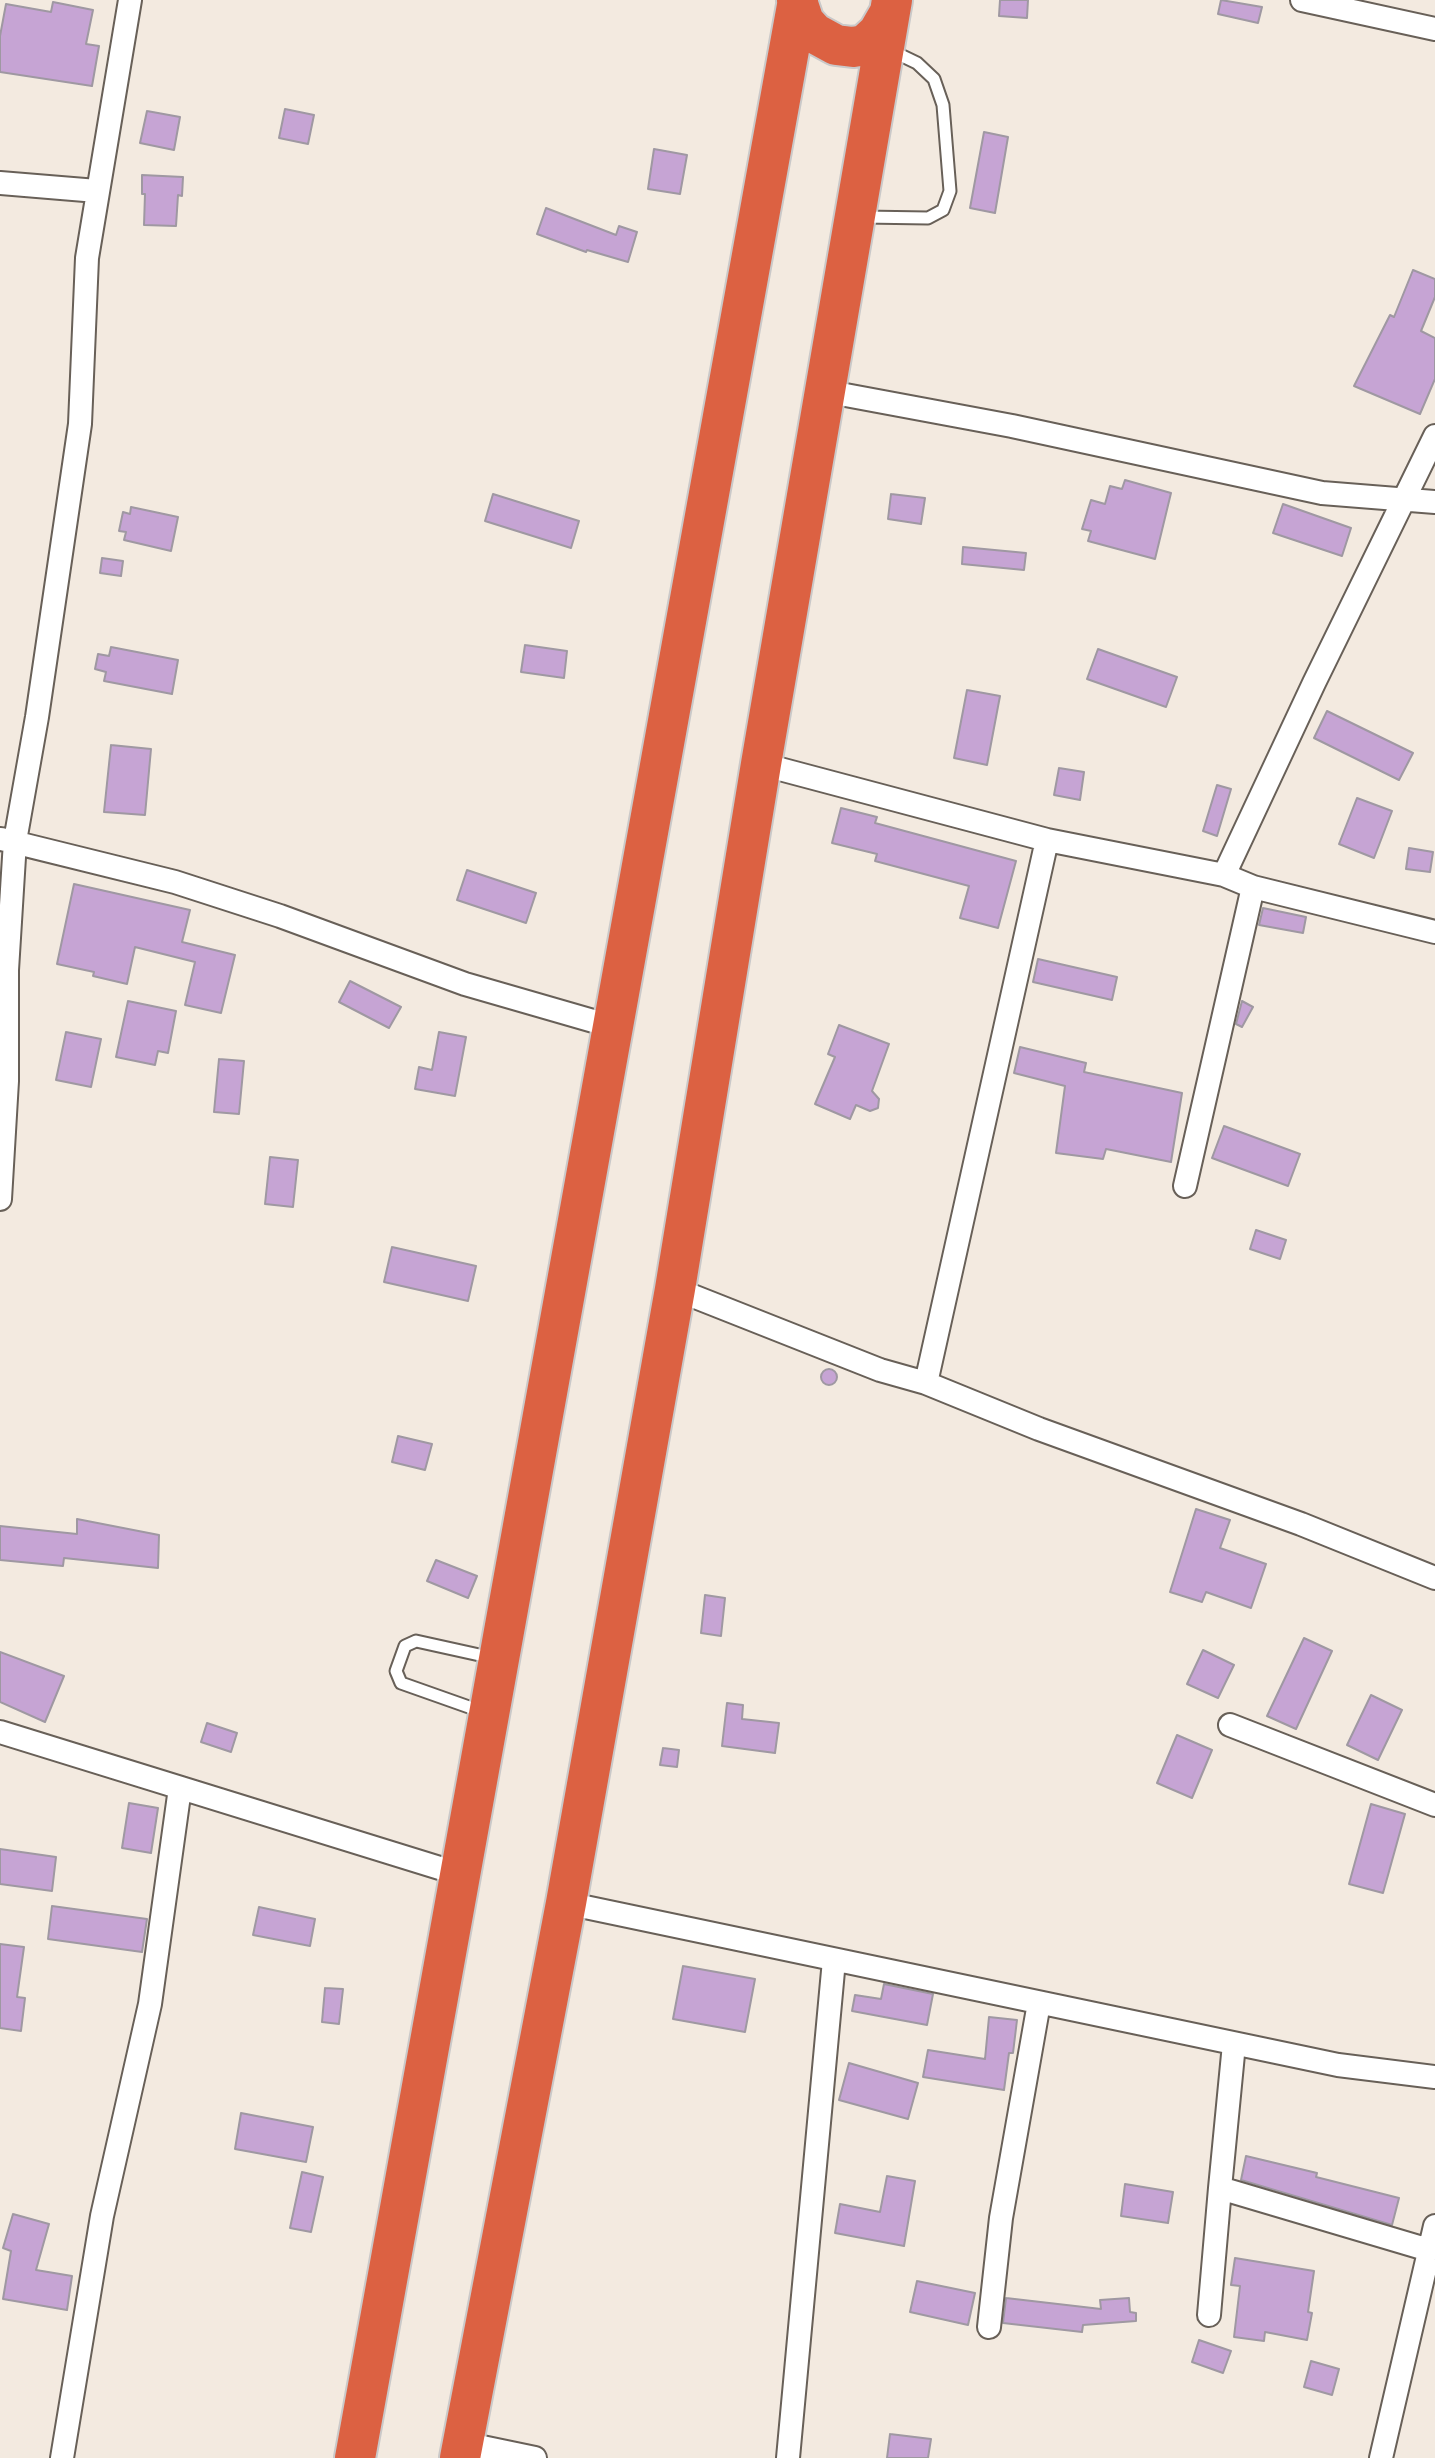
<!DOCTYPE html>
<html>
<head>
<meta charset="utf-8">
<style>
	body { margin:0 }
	canvas { display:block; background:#f3eae0 }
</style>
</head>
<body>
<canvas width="1435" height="2458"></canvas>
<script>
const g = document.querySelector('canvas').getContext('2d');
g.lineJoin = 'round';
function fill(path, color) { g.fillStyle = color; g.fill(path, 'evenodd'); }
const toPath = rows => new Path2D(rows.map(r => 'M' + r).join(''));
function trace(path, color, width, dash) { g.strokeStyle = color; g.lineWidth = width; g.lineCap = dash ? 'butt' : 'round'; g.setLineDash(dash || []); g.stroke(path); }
const building = toPath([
	[1000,0,1028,0,1027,18,999,16,1000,0],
	[1221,0,1262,7,1258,23,1218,14,1221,0],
	[53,2,93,10,86,44,99,46,92,86,0,72,0,36,6,4,51,12,53,2],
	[285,109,314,115,308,144,279,138,285,109],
	[147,111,180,117,174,150,140,143,147,111],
	[984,132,1008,137,995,213,970,208,984,132],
	[654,149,687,155,680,194,648,189,654,149],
	[142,175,183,177,182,196,178,195,176,226,144,225,145,194,142,194,142,175],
	[546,208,616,235,619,226,637,232,628,262,587,250,586,252,537,234,546,208],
	[1413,270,1435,279,1435,297,1421,331,1435,338,1435,379,1420,414,1354,386,1390,315,1394,317,1413,270],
	[1125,480,1171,493,1155,559,1088,541,1091,531,1082,529,1091,500,1105,504,1110,486,1122,489,1125,480],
	[493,494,579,521,571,548,485,521,493,494],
	[891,494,925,498,921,524,888,519,891,494],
	[1283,504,1351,528,1342,556,1273,533,1283,504],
	[131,507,178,517,171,551,124,540,126,532,119,531,123,512,130,514,131,507],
	[963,547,1026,553,1024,570,962,564,963,547],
	[102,558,123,561,121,576,100,573,102,558],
	[525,645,567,651,564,678,521,672,525,645],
	[111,647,178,660,172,694,104,681,106,672,95,669,98,654,109,656,111,647],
	[1098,649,1177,677,1166,707,1087,679,1098,649],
	[967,690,1000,696,987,765,954,758,967,690],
	[1327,711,1413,753,1399,780,1314,738,1327,711],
	[111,745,151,749,145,815,104,812,111,745],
	[1059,768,1084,772,1080,800,1054,795,1059,768],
	[1217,785,1231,789,1217,836,1203,831,1217,785],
	[1357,798,1392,811,1374,858,1339,844,1357,798],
	[841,808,877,817,875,823,1016,861,998,928,960,918,969,886,875,861,877,854,832,843,841,808],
	[1409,848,1433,852,1430,872,1406,869,1409,848],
	[467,870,536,893,526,923,457,900,467,870],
	[74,884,190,910,182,942,235,955,221,1013,185,1005,195,962,135,947,127,984,93,976,94,972,57,964,74,884],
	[1263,908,1306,917,1303,933,1259,925,1263,908],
	[1038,959,1117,977,1112,1000,1033,982,1038,959],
	[350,981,401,1007,389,1028,339,1002,350,981],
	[128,1001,176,1011,168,1053,158,1051,155,1065,116,1057,128,1001],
	[1242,1001,1253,1007,1242,1027,1236,1024,1242,1001],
	[839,1025,889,1044,872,1091,879,1099,878,1108,870,1111,856,1105,850,1119,815,1104,835,1057,828,1054,839,1025],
	[66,1032,101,1039,91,1087,56,1080,66,1032],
	[439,1032,466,1037,455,1096,415,1089,419,1067,432,1070,439,1032],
	[1020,1047,1086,1063,1084,1072,1182,1093,1171,1162,1106,1149,1103,1159,1056,1153,1065,1086,1014,1073,1020,1047],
	[219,1059,244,1061,239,1114,214,1112,219,1059],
	[1224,1126,1300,1154,1288,1186,1212,1158,1224,1126],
	[270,1157,298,1160,293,1207,265,1204,270,1157],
	[1256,1230,1286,1240,1280,1259,1250,1249,1256,1230],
	[392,1247,476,1266,468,1301,384,1282,392,1247],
	'821 1377a8 8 0 1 1 16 0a8 8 0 1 1-16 0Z',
	[398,1436,432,1444,425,1470,392,1462,398,1436],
	[1196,1509,1230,1520,1220,1548,1266,1564,1251,1608,1206,1592,1202,1602,1170,1592,1196,1509],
	[77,1519,159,1535,158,1568,64,1558,63,1566,0,1560,0,1526,77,1534,77,1519],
	[436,1560,477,1576,468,1598,427,1581,436,1560],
	[705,1595,725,1598,721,1636,701,1633,705,1595],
	[1304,1638,1332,1651,1296,1729,1267,1716,1304,1638],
	[1203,1650,1234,1665,1218,1698,1187,1684,1203,1650],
	[0,1652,64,1676,45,1722,0,1702,0,1652],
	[1371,1695,1402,1710,1378,1760,1347,1745,1371,1695],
	[727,1703,743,1705,742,1719,779,1723,775,1753,722,1746,727,1703],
	[207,1723,237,1733,231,1752,201,1742,207,1723],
	[1177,1735,1212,1750,1192,1798,1157,1783,1177,1735],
	[663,1748,679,1750,677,1767,660,1765,663,1748],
	[129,1803,158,1808,151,1853,122,1848,129,1803],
	[1371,1804,1405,1814,1383,1893,1349,1884,1371,1804],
	[0,1849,56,1857,52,1891,0,1884,0,1849],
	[52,1906,147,1919,142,1952,48,1939,52,1906],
	[259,1907,315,1919,310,1946,253,1935,259,1907],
	[0,1944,24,1947,17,1997,25,1998,21,2031,0,2028,0,1944],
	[683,1966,755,1979,745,2032,673,2019,683,1966],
	[884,1984,933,1994,927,2025,852,2011,855,1995,881,1999,884,1984],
	[325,1988,343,1989,339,2024,322,2022,325,1988],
	[989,2017,1017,2020,1013,2053,1009,2053,1004,2090,923,2077,928,2050,985,2059,989,2017],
	[849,2063,918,2083,908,2119,839,2100,849,2063],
	[241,2113,313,2127,306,2162,235,2149,241,2113],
	[1246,2156,1317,2173,1316,2177,1399,2198,1392,2225,1241,2180,1246,2156],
	[302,2172,323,2177,311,2232,290,2228,302,2172],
	[887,2176,915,2181,904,2246,835,2233,840,2204,880,2212,887,2176],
	[1125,2184,1173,2192,1168,2223,1121,2216,1125,2184],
	[13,2214,49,2224,36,2270,72,2276,67,2310,3,2299,11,2251,3,2248,13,2214],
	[1235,2258,1314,2271,1308,2312,1312,2313,1307,2340,1265,2332,1264,2341,1234,2337,1240,2286,1231,2285,1235,2258],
	[917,2281,975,2293,968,2325,910,2312,917,2281],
	[1006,2298,1101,2309,1100,2300,1129,2298,1130,2312,1136,2313,1136,2321,1083,2325,1082,2332,1003,2323,1006,2298],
	[1199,2340,1231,2351,1223,2373,1192,2362,1199,2340],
	[1311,2361,1339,2369,1332,2395,1304,2387,1311,2361],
	[890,2434,931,2439,928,2458,887,2458,890,2434]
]);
fill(building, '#c6a4d4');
trace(building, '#9f98a2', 2);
const lane = toPath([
	[863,217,928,218,943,210,950,191,943,105,934,79,917,63,892,51],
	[483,1712,401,1683,396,1671,405,1646,416,1641,493,1658]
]);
const street = toPath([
	[1302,0,1435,29],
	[0,183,97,191],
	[824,391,1012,426,1322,493,1435,502],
	[761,764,1047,840,1224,875,1253,887,1435,932],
	[1,839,175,882,280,916,465,984,614,1027],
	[1224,875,1314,683,1435,436],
	[1185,1186,1253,887],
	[0,1199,7,1081,7,970,15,841,37,717,80,424,87,258,130,0],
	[675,1289,880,1370,926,1383,1047,840],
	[926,1383,1039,1429,1301,1524,1435,1578],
	[1230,1725,1435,1805],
	[0,1732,459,1874],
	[566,1903,1338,2065,1435,2077],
	[1234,2044,1220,2188,1429,2250],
	[1209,2315,1220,2188],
	[989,2327,1001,2218,1039,2003],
	[463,2443,535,2458],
	[62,2458,102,2216,150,2004,180,1788],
	[788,2458,834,1960],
	[1381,2458,1435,2226]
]);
const highway = toPath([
	[797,1,804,22,814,33,836,45,853,47,865,45,878,33,889,14],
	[355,2458,798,0],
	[460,2458,566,1903,675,1289,761,764,892,0]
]);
trace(lane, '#686058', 15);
trace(street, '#686058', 26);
trace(highway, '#cac9c9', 44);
trace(lane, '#fff', 11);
trace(street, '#fff', 22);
trace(highway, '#dc6142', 40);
</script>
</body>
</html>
